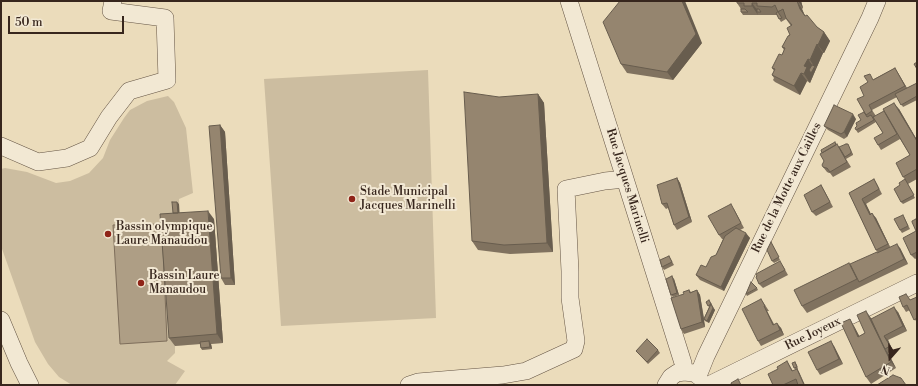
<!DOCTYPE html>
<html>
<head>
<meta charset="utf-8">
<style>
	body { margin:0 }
	#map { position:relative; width:918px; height:386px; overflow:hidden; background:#ebdcbb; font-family:"Libre Bodoni",serif }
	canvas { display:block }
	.frame { position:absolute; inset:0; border:2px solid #37261d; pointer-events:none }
	.north { position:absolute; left:870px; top:338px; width:40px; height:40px; -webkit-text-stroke:3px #f2e8d3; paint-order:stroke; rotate:200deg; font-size:11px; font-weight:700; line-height:16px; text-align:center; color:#37261d }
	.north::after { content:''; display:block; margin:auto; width:14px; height:18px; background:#37261d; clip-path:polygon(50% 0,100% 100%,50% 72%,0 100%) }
	.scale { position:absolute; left:8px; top:16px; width:116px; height:18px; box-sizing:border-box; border:2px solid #37261d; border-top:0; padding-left:5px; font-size:12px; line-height:14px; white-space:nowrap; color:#37261d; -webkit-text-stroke:3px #f2e8d3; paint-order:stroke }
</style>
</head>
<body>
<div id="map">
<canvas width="918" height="386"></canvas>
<div class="frame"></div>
<div class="north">N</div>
<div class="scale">50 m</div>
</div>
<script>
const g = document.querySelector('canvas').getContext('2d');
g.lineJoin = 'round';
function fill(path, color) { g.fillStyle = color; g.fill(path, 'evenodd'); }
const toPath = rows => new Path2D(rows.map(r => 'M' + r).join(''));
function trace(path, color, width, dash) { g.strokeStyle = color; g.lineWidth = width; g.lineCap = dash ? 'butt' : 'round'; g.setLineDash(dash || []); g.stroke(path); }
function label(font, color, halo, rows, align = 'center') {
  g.font = font + ' "Libre Bodoni",serif'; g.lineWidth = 4; g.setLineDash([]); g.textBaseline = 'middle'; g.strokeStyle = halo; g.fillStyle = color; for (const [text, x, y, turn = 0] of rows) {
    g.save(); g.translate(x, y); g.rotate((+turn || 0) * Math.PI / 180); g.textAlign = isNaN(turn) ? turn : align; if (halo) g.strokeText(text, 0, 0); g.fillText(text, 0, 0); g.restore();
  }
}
fill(toPath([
	[428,70,436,318,281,326,264,79],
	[168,96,174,102,186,128,193,193,179,199,180,222,214,219,223,343,211,344,212,349,202,350,202,344,175,346,175,353,167,361,185,371,175,385,72,385,59,377,48,364,35,342,1,246,1,169,5,168,27,172,56,183,70,181,89,173,103,158,110,140,124,118,130,110,147,101]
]), '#ccbda0');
const water = toPath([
	[162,224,167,341,120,344,113,225,162,224]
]);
fill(water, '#ae9e85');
trace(water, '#7e6e5b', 1);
const minor = toPath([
	[569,1,683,363,684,372],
	[1,146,38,162,67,158,90,148,109,117,129,91,167,80,165,18,111,11,113,1],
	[1,320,19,363,30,385],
	[698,376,706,356,870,18,877,1],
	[409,385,418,382,503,375,526,371,574,349,576,341,570,298,570,271,566,189,605,181,625,179],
	[666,385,671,377,677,373,684,372,694,373],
	[709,385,917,283]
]);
trace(minor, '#645444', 18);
trace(minor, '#f2e8d3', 17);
fill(toPath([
	[737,1,801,1,803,8,802,9,805,16,817,27,824,32,830,41,824,53,823,53,816,69,810,83,807,81,800,95,775,82,773,80,774,78,772,75,774,71,772,68,782,55,784,50,782,47,790,34,791,26,786,19,781,22,777,15,743,15,741,12,741,9,737,3],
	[702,43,673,80,627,73,621,64],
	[895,68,907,88,917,83,917,100,903,107,897,97,872,110,876,116,899,109,917,140,917,179,908,184,915,198,903,204,901,202,900,185,905,179,903,177,910,155,900,139,881,150,878,145,883,133,876,122,858,133,856,130,861,120,864,112,864,96,874,79],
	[538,94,544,103,553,252,510,254,478,250,472,241],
	[856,119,847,137,844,139,828,130,824,126],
	[220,125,225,132,235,285,225,285,221,278],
	[837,145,839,147,849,147,853,154,853,155,846,159,851,167,833,177,830,173,829,173,827,172,823,167,824,161,822,153],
	[677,178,680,183,692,222,677,230,674,225,668,208,666,209,662,204],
	[874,179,877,184,882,194,866,204,871,214,876,218,890,247,900,248,908,264,862,286,807,313,802,306,851,265,878,253,876,250,849,193],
	[821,185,824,190,833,207,816,216,812,212],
	[179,204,179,213,214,219,223,343,211,344,212,349,202,350,201,348,200,344,175,346,169,338,173,213],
	[734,209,744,228,740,230,750,238,724,291,700,280,696,275,706,267,716,255,723,239,722,239,719,235],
	[904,217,910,229,902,233,900,230],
	[916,219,917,221,917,258,915,259,911,255,916,231],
	[772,244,780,260,774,263,772,261],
	[669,256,674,265,664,270,662,267],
	[783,266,788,275,763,288,759,284],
	[674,279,679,295,673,297,671,295],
	[757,288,758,290,747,296,746,294],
	[689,290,691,292,697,290,700,295,704,318,709,307,706,302,709,300,715,310,709,323,705,321,704,320,705,327,684,334,681,329,684,294],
	[917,297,917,323,910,310,906,312,903,307,910,300],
	[761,299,769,311,767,311,774,324,781,328,784,335,761,346,758,341],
	[898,312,907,331,888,340,893,351,888,353,896,368,871,384,866,377,854,326,859,336,865,333,871,319],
	[834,346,843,364,820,375,817,370],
	[658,350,660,353,648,364,636,351],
	[787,361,793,371,796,370,794,368,795,362,797,365,798,369,798,370,800,374,798,384,797,385,773,385,778,369]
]), '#80725f');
fill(toPath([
	[682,1,685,1,702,43,673,80,667,72],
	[797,1,802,9,806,18,800,9],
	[798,1,801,1,803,8],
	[752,3,758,11,757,12,758,15,752,6],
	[824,32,830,41,824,53,818,45],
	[817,44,823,53,816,69,810,60],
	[808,59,814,68,815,66,816,69,810,83,804,74,804,66],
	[895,68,898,73,908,90,905,86],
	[801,73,807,81,800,95,794,86],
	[538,94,544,103,553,252,547,243],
	[894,103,899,109,917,140,917,141],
	[853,114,856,119,847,137,844,132],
	[220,125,225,132,235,285,231,278],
	[677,178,680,183,692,222,689,217],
	[862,199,866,204,873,219,870,215],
	[177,202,179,204,180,222,178,219],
	[208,211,214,219,223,343,217,334],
	[872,213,876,218,891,249,888,244],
	[746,233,750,238,724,291,721,287],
	[897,244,900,248,908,264,904,259],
	[672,276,674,279,679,295,677,293],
	[697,290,700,295,705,327,702,322],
	[764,306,767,311,776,330,773,325],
	[894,307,898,312,907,331,903,326],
	[713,308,715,310,709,323,707,321],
	[866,311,871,318,886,348,885,349,888,353,896,368,891,362],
	[850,319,854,326,863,343,858,337],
	[777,323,781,328,784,335,780,330],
	[884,336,888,340,893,351],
	[209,341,211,344,212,349,210,347],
	[831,341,834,346,843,364,839,359],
	[797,369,800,374,805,385,804,385]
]), '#685d4e');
const building = toPath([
	[620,1,682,1,696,34,667,72,621,64,603,22,620,1],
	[737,1,797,1,800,9,805,16,807,15,817,27,824,32,818,45,817,44,810,60,808,59,804,66,807,67,804,74,801,73,794,86,772,75,775,69,772,68,779,54,782,55,785,48,782,47,788,36,790,35,787,28,792,25,786,18,783,9,778,12,775,5,772,7,757,6,757,3,752,3,752,6,744,6,744,3,737,3,737,1],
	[741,9,745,9,748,12,741,12,741,9],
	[757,9,759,9,761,12,757,12,757,9],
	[779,11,778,12,782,18,779,19,776,13,779,11],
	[917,62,917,69,914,64,917,62],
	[812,65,815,66,811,73,809,70,812,65],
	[895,68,905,86,869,105,872,111,866,115,857,99,864,96,860,87,868,82,864,76,870,74,873,80,895,68],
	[917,83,917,96,901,105,895,94,917,83],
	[464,92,499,97,538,94,547,243,504,245,472,241,464,92],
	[894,103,917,141,917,169,903,177,896,163,910,155,883,109,894,103],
	[834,105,853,114,844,132,841,134,824,126,834,105],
	[884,111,897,134,878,145,874,138,883,133,873,117,884,111],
	[864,112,867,117,871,115,874,120,856,130,855,128,857,126,856,123,861,120,858,115,864,112],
	[220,125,231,278,221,278,209,126,220,125],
	[835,142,836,145,822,153,821,150,835,142],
	[837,144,847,162,830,172,827,168,826,168,823,167,822,165,824,161,820,154,837,144],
	[846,144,848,144,851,151,851,153,845,157,839,147,846,144],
	[677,178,689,217,674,225,667,203,662,204,657,185,677,178],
	[874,179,879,189,862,199,870,215,872,213,888,244,876,250,849,193,874,179],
	[905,179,914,195,901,202,894,189,900,185,899,183,905,179],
	[821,185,830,202,812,212,804,195,821,185],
	[172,202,177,202,178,213,173,213,172,202],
	[731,204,741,223,719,235,708,216,731,204],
	[208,211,217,334,169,338,160,214,208,211],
	[903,215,908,226,900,230,894,219,903,215],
	[916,219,917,222,917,252,911,255,903,238,916,231,912,222,912,221,916,219],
	[736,228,746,233,721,287,696,275,701,265,706,267,711,257,716,255,725,236,736,228],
	[771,242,779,257,772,261,767,250,771,242],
	[897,244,904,259,859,282,850,264,877,252,877,253,897,244],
	[669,256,672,262,662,267,660,260,669,256],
	[780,261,785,270,759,284,756,277,757,276,756,274,780,261],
	[849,263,857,279,802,306,794,290,849,263],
	[672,276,677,293,671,295,666,279,672,276],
	[751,282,757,288,746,294,751,282],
	[689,290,690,293,697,290,702,322,681,329,671,298,684,294,683,292,689,290],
	[906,294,910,300,917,297,917,318,914,320,907,305,903,307,899,297,906,294],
	[761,299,765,306,764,306,773,325,777,323,780,330,758,341,742,309,761,299],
	[709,300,711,304,708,306,706,302,709,300],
	[711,304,713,308,707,321,704,319,711,304],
	[894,307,903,326,884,336,890,346,885,349,871,319,894,307],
	[866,311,891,362,866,377,841,323,850,319,858,337,865,333,857,315,866,311],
	[647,339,658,350,647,362,636,351,647,339],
	[209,341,210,347,201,348,200,342,209,341],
	[831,341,839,359,817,370,808,352,831,341],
	[787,361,792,371,797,369,804,385,798,385,796,379,783,385,773,385,768,374,778,369,777,367,787,361],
	[795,362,797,367,794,368,792,363,795,362],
	[893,375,901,378,906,385,877,385,893,375],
	[738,379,741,385,732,385,731,383,738,379]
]);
fill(building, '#95856f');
trace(building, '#685d4e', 1);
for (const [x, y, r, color] of [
	[352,199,4,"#8f2418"],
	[108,234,4,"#8f2418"],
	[141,283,4,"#8f2418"]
]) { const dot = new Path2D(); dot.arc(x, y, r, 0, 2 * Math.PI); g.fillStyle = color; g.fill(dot); trace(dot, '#f2e8d3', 1.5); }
label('12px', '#37261d', '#f2e8d3', [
	["Rue Jacques Marinelli",627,186,73],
	["Rue de la Motte aux Cailles",787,188,-64],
	["Rue Joyeux",813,334,-26]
]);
label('12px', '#37261d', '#f2e8d3', [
	["Stade Municipal",360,192],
	["Jacques Marinelli",360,206],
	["Bassin olympique",116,227],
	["Laure Manaudou",116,241],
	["Bassin Laure",149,276],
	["Manaudou",149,290]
], 'left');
</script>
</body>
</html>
